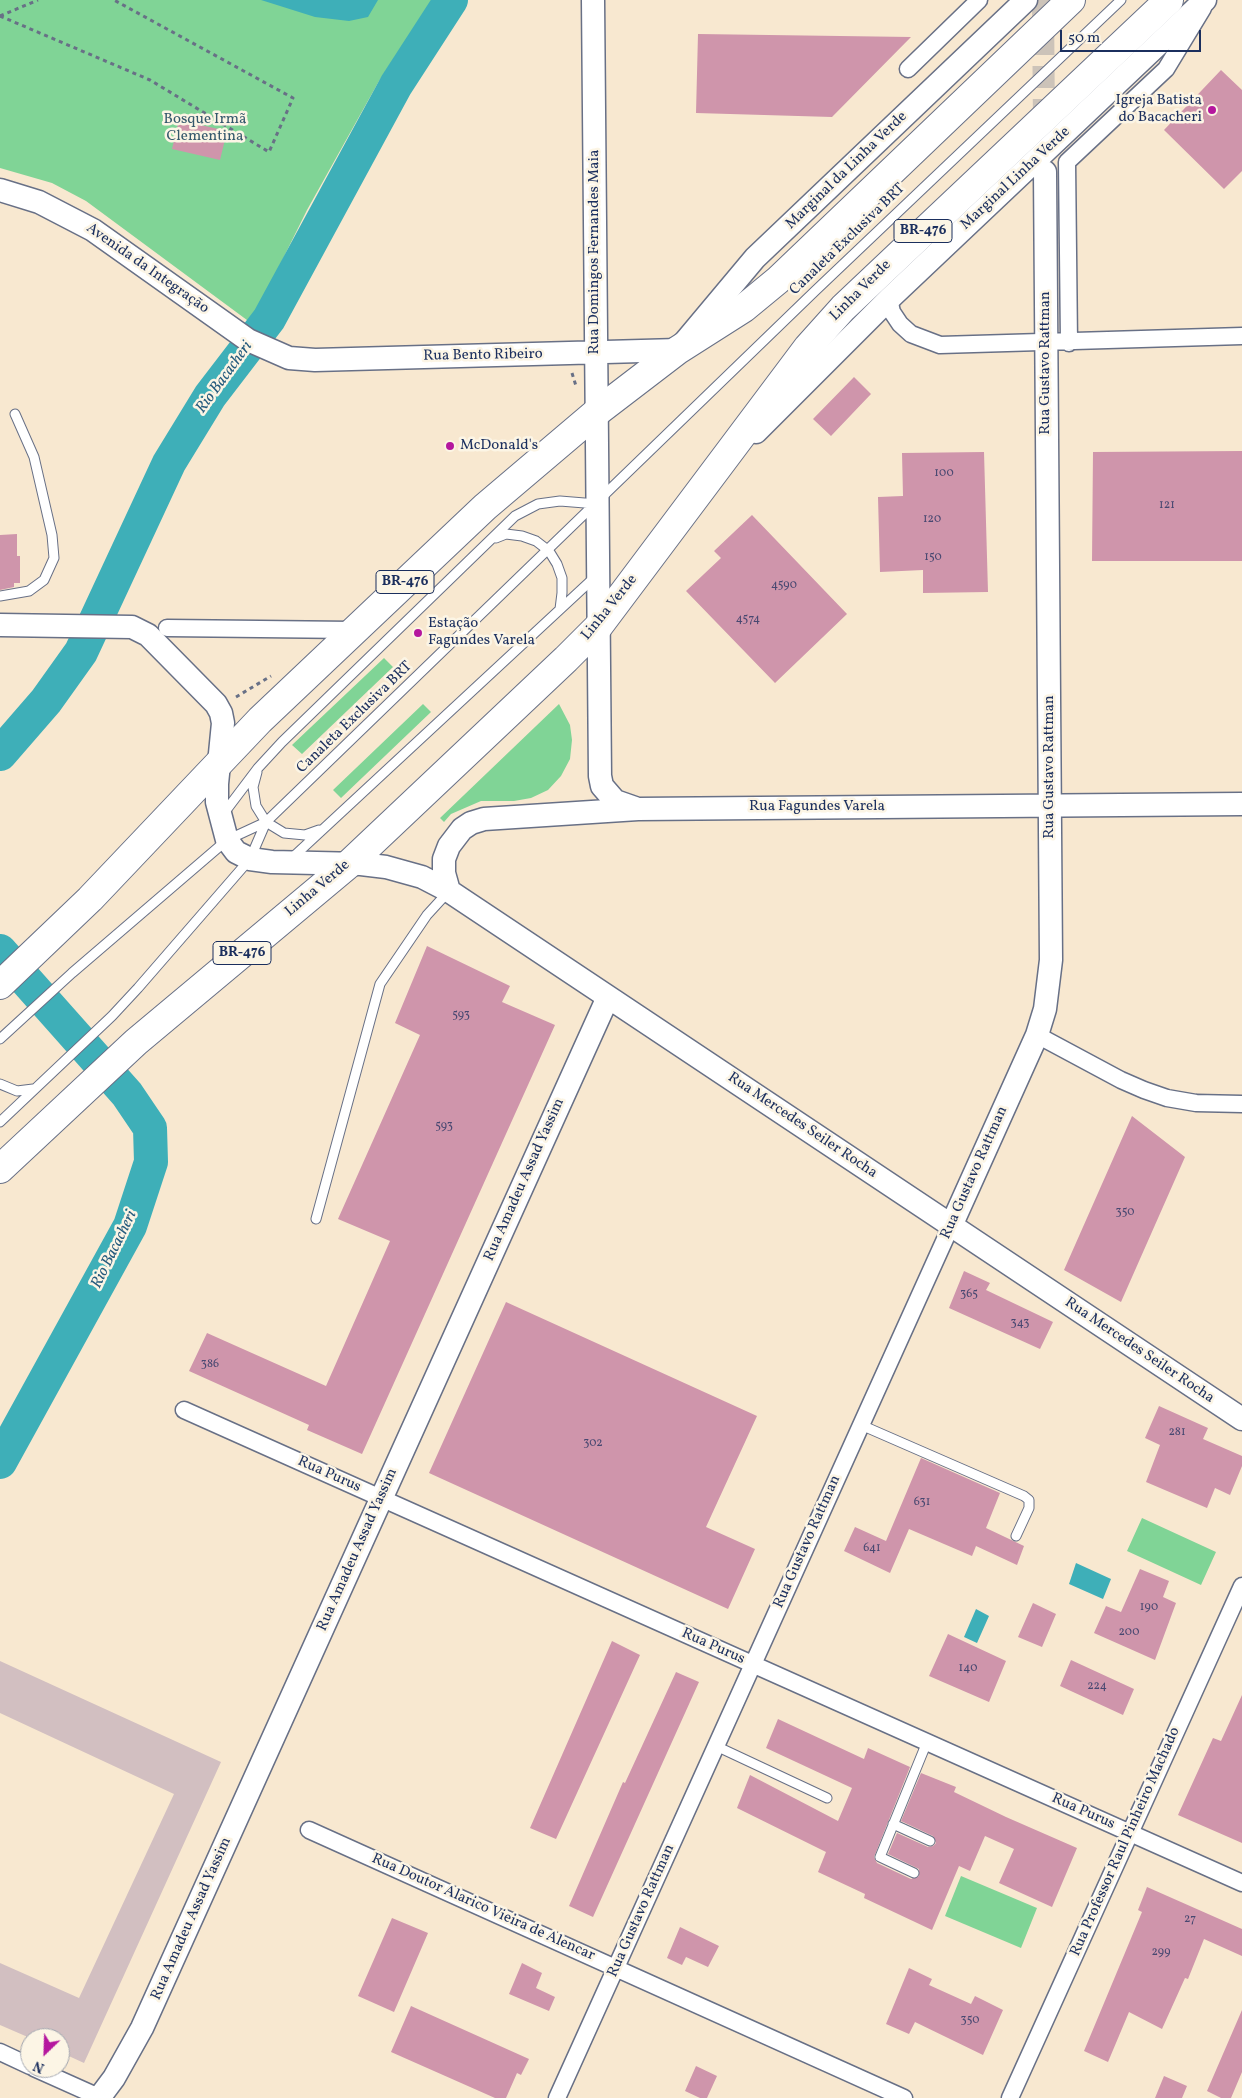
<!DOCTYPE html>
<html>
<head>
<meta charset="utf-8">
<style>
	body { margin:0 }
	#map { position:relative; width:1242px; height:2098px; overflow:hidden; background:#f8e8d0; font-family:Vollkorn,serif }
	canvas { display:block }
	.north { position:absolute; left:20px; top:2028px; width:50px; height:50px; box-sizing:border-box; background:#fcf5e5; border:1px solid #a2a6af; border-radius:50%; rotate:204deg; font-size:14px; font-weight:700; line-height:20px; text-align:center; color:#1b2f5e }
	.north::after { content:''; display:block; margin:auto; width:18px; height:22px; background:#b5179e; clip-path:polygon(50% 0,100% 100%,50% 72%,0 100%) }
	.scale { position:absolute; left:1060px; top:30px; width:141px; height:22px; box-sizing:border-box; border:2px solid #1b2f5e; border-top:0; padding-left:6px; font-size:15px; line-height:18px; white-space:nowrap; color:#1b2f5e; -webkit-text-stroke:4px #fcf5e5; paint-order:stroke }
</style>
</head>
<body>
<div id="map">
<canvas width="1242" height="2098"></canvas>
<div class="north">N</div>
<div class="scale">50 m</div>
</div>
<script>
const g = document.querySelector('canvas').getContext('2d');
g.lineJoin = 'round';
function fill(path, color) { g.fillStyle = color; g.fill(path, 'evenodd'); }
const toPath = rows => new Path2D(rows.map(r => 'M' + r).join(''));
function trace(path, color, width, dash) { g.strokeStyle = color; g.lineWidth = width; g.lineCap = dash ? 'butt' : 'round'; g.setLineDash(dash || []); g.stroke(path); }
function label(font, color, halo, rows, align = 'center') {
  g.font = font + ' Vollkorn,serif'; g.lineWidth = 5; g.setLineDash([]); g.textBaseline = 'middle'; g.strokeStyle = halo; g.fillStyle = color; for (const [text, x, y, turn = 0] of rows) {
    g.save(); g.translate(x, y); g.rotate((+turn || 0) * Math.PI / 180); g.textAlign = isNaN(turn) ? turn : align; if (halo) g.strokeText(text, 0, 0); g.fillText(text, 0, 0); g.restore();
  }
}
fill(toPath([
	[0,1661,221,1762,84,2063,60,2052,60,2038,30,2038,0,2025,0,1963,79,1998,174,1794,0,1713]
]), '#d2bfc1');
fill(toPath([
	[0,0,432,0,379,81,307,210,251,323,86,201,52,183,0,168],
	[384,658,393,667,302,754,292,745],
	[423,704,431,712,341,798,333,790],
	[559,704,570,725,572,740,570,759,561,776,548,790,531,798,514,801,481,801,451,814,444,822,440,818],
	[1142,1518,1216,1552,1201,1585,1127,1551],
	[961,1876,1037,1908,1021,1948,945,1916]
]), '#80d496');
fill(toPath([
	[261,0,378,0,368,17,349,21,315,17],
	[1076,1563,1111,1579,1103,1599,1069,1584],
	[976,1609,989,1616,977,1643,964,1637]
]), '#3eafb8');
trace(toPath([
	[0,754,46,701,81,652,169,463,210,396,269,319,396,85,451,0],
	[0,951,127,1094,150,1128,151,1162,130,1226,0,1462]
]), '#3eafb8', 34);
fill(toPath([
	[698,34,911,37,832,117,696,113],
	[1221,70,1242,90,1242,171,1224,189,1164,130],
	[179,120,227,131,220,160,172,149],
	[854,377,871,394,831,436,813,419],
	[1242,451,1242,561,1092,561,1093,452],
	[984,452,988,592,923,593,923,570,880,572,878,497,903,496,902,453],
	[752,515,847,614,775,683,686,591,721,558,714,551],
	[17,534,17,556,20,556,20,583,14,583,14,587,0,590,0,535],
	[427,946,510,986,502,1002,555,1025,362,1454,307,1430,309,1425,189,1371,207,1333,326,1386,390,1241,338,1219,420,1035,395,1023],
	[1132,1116,1185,1157,1121,1302,1064,1270],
	[964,1271,990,1283,986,1290,1053,1322,1040,1349,949,1308],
	[506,1302,757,1416,706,1527,755,1549,728,1609,429,1473],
	[1159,1406,1208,1428,1203,1439,1242,1456,1242,1466,1230,1495,1215,1488,1207,1508,1146,1482,1160,1445,1145,1438],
	[921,1458,1000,1493,986,1528,1024,1546,1017,1565,976,1546,972,1556,909,1529,890,1573,844,1551,855,1527,886,1541],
	[1140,1569,1169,1581,1163,1597,1176,1603,1155,1660,1094,1633,1106,1606,1121,1612],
	[1033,1603,1056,1614,1042,1647,1018,1637],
	[948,1634,1006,1661,989,1702,929,1676],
	[612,1641,640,1655,556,1839,530,1828],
	[1071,1660,1134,1689,1123,1715,1060,1686],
	[676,1672,699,1682,593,1917,569,1906,623,1782,625,1783],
	[1242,1695,1242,1843,1178,1815,1213,1738,1221,1741],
	[778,1719,864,1759,868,1748,910,1767,874,1857,877,1863,911,1879,919,1876,919,1869,888,1854,897,1833,928,1847,933,1846,936,1843,933,1836,901,1821,921,1773,956,1787,954,1792,1006,1817,1077,1848,1052,1907,999,1883,1014,1849,985,1836,970,1871,959,1866,932,1930,864,1898,865,1894,818,1872,826,1852,737,1808,750,1775,838,1821,852,1788,766,1748],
	[1147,1887,1242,1929,1242,1956,1204,1939,1188,1979,1185,1978,1162,2029,1129,2012,1108,2062,1084,2051,1142,1912,1138,1910],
	[392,1918,428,1933,394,2012,358,1996],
	[680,1927,719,1946,708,1967,686,1957,682,1965,667,1958],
	[522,1963,542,1973,536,1988,555,1997,549,2011,509,1994],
	[909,1968,932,1979,929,1985,971,2004,975,1996,1003,2010,983,2055,915,2022,909,2034,886,2024],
	[411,2006,529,2059,521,2075,517,2073,506,2098,495,2098,391,2052],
	[1242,2010,1242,2072,1231,2098,1221,2098,1207,2091],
	[696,2066,717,2076,707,2098,700,2098,685,2091],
	[1164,2076,1187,2086,1182,2098,1155,2098]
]), '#cf95ab');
trace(toPath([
	[1043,0,1044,128]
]), '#ccc3b9', 22, [22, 11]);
const lane = toPath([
	[496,538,506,534,522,536,536,541,549,551,557,564,562,578,562,593,560,609],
	[0,596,29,591,44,580,54,558,52,535,34,457,15,414],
	[257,772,253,787,256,806,266,822,284,833,305,835,319,830],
	[224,813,258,768,282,742,515,516,538,504,560,501,597,504],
	[292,858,596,576],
	[0,1039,72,973,227,840,266,822,815,291,1121,0],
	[0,1084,17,1091,33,1089],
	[0,1122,112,1016,138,988,250,859,266,822],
	[316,1219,380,984,427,915,449,891],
	[861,1425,1024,1496,1029,1500,1029,1508,1016,1536],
	[716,1746,827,1798],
	[893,1824,930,1841],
	[914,1873,880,1857,927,1742]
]);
const street = toPath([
	[908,69,979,0],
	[889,299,892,312,900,324,911,334,940,345,1242,336],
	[1069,343,1067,162,1166,69,1203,8],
	[167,628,353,630],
	[1037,1035,1121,1080,1144,1090,1167,1098,1196,1103,1242,1104],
	[184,1410,1242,1883],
	[309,1830,904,2098],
	[0,2052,30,2066],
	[34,2068,101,2098],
	[557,2098,951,1226],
	[1010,2098,1242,1586]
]);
const secondary = toPath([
	[593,0,600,776,602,786,615,801,635,808],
	[0,190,39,202,93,230,248,340,289,358,315,360,678,350,755,258,1026,0],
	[756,432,889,299,1205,0],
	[0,625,132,627,148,635,216,704,221,713,223,723,217,784,217,802,227,840,236,852,250,859,272,862,361,864,386,867,422,877,449,891,1242,1419],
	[449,891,444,873,444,859,449,846,462,829,471,823,484,819,638,809,1242,804],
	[951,1226,1037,1035,1045,1009,1051,960,1045,172],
	[99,2098,114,2078,142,2028,608,997]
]);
const highway = toPath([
	[0,985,90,899,260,720,485,507,597,412,678,350,744,308,778,280,1071,0],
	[0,1169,136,1042,349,864,566,659,598,627,808,347,843,308,1169,0]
]);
trace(lane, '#687086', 11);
trace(street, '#687086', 19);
trace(secondary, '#687086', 25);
trace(highway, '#687086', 30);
trace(toPath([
	[0,16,150,80,269,152,293,98,114,0],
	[0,16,38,0],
	[572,373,576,386],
	[236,697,271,676]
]), '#687086', 3, [4, 4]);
trace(lane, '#fff', 9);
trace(street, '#fff', 16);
trace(secondary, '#fff', 22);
trace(highway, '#fff', 28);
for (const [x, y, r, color] of [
	[1212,110,5,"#b5179e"],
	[450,446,5,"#b5179e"],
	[418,633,5,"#b5179e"]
]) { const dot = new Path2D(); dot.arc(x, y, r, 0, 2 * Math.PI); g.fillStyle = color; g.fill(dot); trace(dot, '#fcf5e5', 2); }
label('12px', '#484871', null, [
	["100",944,474],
	["121",1167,506],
	["120",932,520],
	["150",933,558],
	["4590",784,586],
	["4574",748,620],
	["593",461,1016],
	["593",444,1127],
	["350",1125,1213],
	["365",969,1295],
	["343",1020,1324],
	["386",210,1365],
	["281",1177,1433],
	["302",593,1444],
	["631",922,1503],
	["641",872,1549],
	["190",1149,1608],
	["200",1129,1633],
	["140",968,1669],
	["224",1097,1687],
	["27",1190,1920],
	["299",1161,1953],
	["350",970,2021]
]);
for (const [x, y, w] of [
	[923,231,58],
	[405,582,58],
	[242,953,58]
]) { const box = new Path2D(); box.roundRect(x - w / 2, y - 11.5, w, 23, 4); g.fillStyle = '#fcf5e5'; g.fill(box); trace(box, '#1b2f5e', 1); }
label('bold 14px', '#1b2f5e', null, [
	["BR-476",923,231],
	["BR-476",405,582],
	["BR-476",242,953]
]);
label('15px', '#1b2f5e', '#fcf5e5', [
	["Igreja Batista",1202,101,"right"],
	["do Bacacheri",1202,118,"right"],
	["McDonald's",460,446],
	["Estação",428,624],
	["Fagundes Varela",428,641]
], 'left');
label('15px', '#34586c', '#fcf5e5', [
	["Bosque Irmã",205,120],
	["Clementina",205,137]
]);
label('15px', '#1b2f5e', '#fcf5e5', [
	["Marginal da Linha Verde",847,171,-44],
	["Marginal Linha Verde",1016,179,-43],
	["Canaleta Exclusiva BRT",848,240,-44],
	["Rua Domingos Fernandes Maia",595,252,-90],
	["Avenida da Integração",147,269,35],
	["Linha Verde",861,291,-45],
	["Rua Bento Ribeiro",483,356,-1],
	["Rua Gustavo Rattman",1046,363,-90],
	["Linha Verde",610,608,-51],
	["Canaleta Exclusiva BRT",355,718,-44],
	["Rua Gustavo Rattman",1050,767,-90],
	["Rua Fagundes Varela",817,807],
	["Linha Verde",318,889,-40],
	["Rua Mercedes Seiler Rocha",802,1126,34],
	["Rua Gustavo Rattman",975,1173,-66],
	["Rua Amadeu Assad Yassim",525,1180,-66],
	["Rua Mercedes Seiler Rocha",1139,1351,34],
	["Rua Purus",329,1475,24],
	["Rua Gustavo Rattman",808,1542,-66],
	["Rua Amadeu Assad Yassim",358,1550,-66],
	["Rua Purus",713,1647,24],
	["Rua Purus",1083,1812,24],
	["Rua Professor Raul Pinheiro Machado",1126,1842,-66],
	["Rua Doutor Alarico Vieira de Alencar",483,1908,24],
	["Rua Gustavo Rattman",642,1911,-66],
	["Rua Amadeu Assad Yassim",192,1919,-66]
]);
label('italic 16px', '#275c7e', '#fcf5e5', [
	["Rio Bacacheri",225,378,-54],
	["Rio Bacacheri",115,1250,-64]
]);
</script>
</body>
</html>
